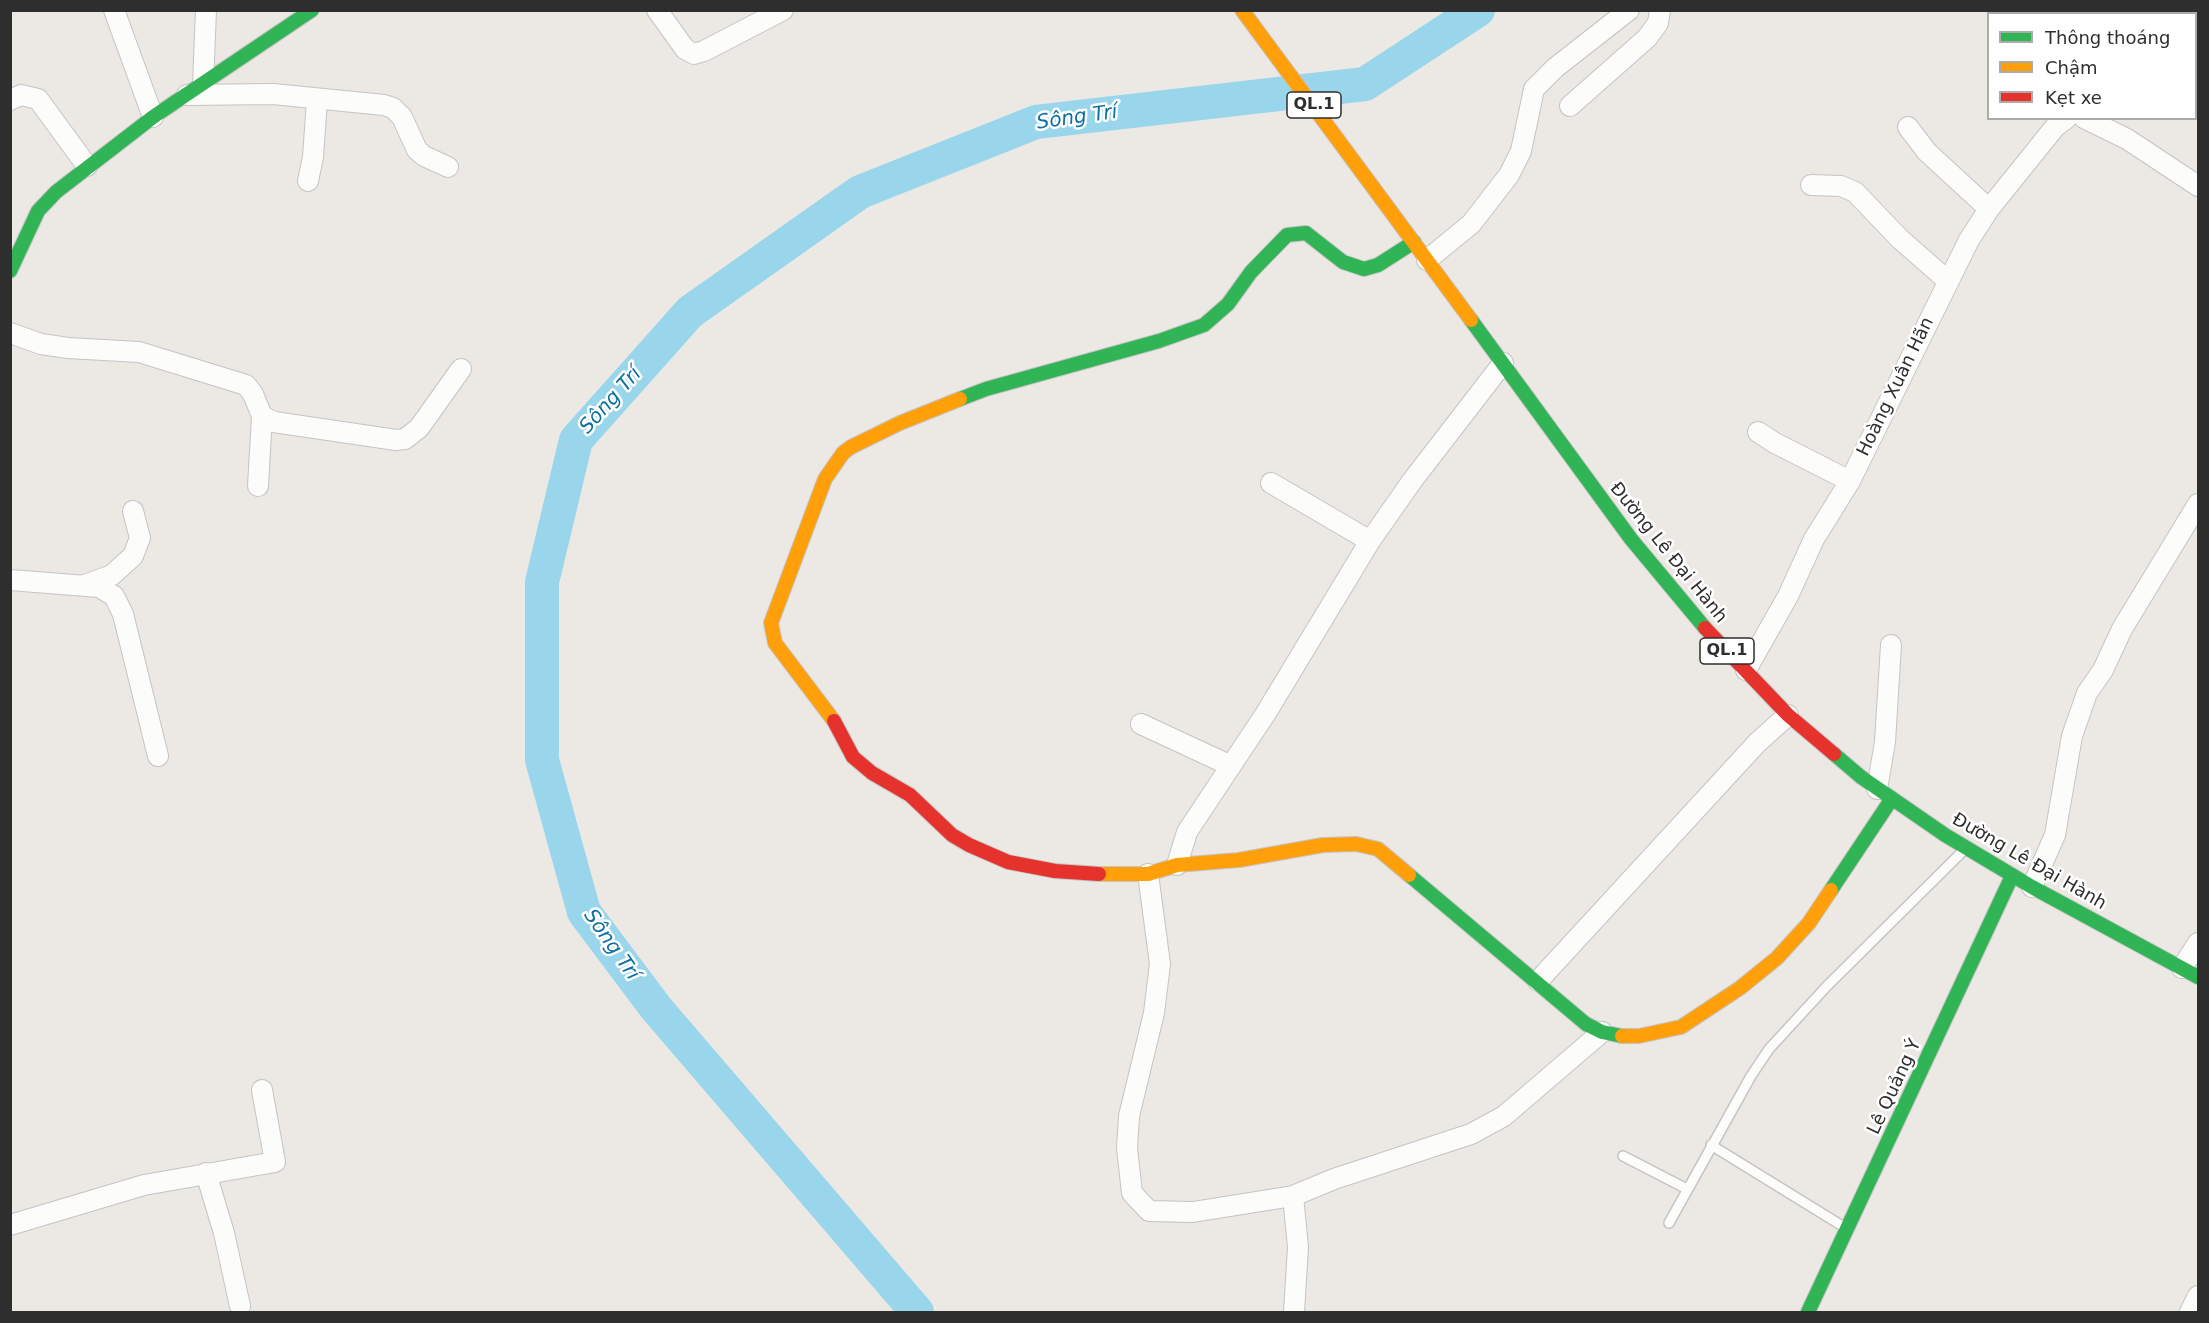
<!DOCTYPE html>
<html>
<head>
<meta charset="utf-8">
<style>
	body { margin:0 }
	#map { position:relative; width:2209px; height:1323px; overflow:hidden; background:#ece8e4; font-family:"DejaVu Sans",sans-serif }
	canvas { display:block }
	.frame { position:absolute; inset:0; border:12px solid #2e2e2e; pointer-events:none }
	.legend { position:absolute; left:1987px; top:12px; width:210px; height:108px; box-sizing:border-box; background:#fff; border:2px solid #ababab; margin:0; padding:8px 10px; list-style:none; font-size:18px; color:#2e2e2e }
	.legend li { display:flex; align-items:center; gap:12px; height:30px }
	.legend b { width:30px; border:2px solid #ababab }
</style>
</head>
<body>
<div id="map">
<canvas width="2209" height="1323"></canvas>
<div class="frame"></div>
<ul class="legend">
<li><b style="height:8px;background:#30b455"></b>Thông thoáng</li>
<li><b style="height:8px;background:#ff9f0a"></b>Chậm</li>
<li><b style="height:8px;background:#e5322d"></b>Kẹt xe</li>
</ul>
</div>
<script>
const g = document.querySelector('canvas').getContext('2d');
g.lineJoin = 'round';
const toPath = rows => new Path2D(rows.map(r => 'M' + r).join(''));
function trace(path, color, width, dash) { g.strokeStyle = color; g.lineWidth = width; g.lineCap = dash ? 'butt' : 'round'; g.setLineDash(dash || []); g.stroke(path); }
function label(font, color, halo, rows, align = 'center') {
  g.font = font + ' "DejaVu Sans",sans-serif'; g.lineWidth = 5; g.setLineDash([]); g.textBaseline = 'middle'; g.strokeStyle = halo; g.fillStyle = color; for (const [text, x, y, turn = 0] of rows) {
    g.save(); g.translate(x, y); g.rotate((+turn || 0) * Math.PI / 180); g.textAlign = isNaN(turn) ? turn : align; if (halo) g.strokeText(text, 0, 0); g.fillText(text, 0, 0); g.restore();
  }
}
trace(toPath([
	[917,1312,656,1008,584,912,542,760,542,582,576,440,690,312,860,192,1036,122,1365,84,1478,10]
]), '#99d6ec', 34);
const lane = toPath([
	[1711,1145,1844,1227],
	[1623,1156,1687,1189],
	[1669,1223,1751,1076,1769,1049,1827,986,1962,852]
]);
const street = toPath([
	[114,10,153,117],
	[657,10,685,49,694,54,704,51,783,10],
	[2196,46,2198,44],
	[203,85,206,10],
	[187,95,273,94,384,105,393,108,402,117,417,150,424,156,448,167],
	[10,100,21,95,38,99,87,166],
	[1570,106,1647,38,1658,23,1660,10],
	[2084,118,2127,139,2198,186],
	[1908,127,1927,152,1989,209],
	[308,181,313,157,317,100],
	[1811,185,1841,186,1855,192,1900,239,1948,281],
	[1427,260,1471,224,1509,175,1521,151,1534,89,1555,68,1629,10],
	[10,333,41,344,68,348,139,352,246,385,253,394,262,416,274,422,396,440,405,439,419,428,461,369],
	[1758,432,1775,443,1850,481],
	[1271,483,1370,541],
	[258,486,262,416],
	[10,580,99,587,114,596,123,614,158,756],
	[85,585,112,575,133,556,140,538,133,511],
	[1746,670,1788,596,1814,539,1850,481,1969,240,1989,209,2055,127,2067,118],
	[1141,724,1229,765],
	[1877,789,1885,742,1891,645],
	[1177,865,1187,832,1266,713,1370,541,1412,481,1503,363],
	[1148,874,1160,964,1154,1013,1129,1116,1127,1148,1132,1193,1149,1211,1193,1212,1293,1196,1334,1179,1471,1134,1504,1116,1602,1032],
	[2032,887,2055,835,2072,736,2087,693,2103,670,2122,629,2198,504],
	[2182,968,2198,943],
	[1538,981,1757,743,1788,715],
	[206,1173,224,1233,240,1306],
	[1293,1196,1298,1247,1294,1312],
	[10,1225,144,1185,275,1162,262,1090],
	[2190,1312,2198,1296]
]);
const fast = toPath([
	[10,271,38,211,56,192,153,117,312,10],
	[1471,320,1631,539,1705,628],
	[960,399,986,389,1159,341,1204,325,1228,304,1251,272,1287,235,1306,233,1343,262,1364,269,1378,265,1414,242],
	[1834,754,1861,777,1945,835,2032,887,2198,977],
	[1409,875,1586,1024,1602,1032,1622,1036],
	[1831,890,1891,800],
	[1808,1312,2012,876]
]);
const slow = toPath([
	[1242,10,1471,320],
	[834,721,775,643,771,623,825,479,843,453,851,447,900,423,960,399],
	[1099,874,1148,874,1177,865,1239,860,1323,845,1356,844,1378,849,1409,875],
	[1622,1036,1639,1036,1681,1027,1740,988,1777,958,1809,923,1831,890]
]);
const jam = toPath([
	[1705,628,1788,715,1834,754],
	[834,721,853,757,872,773,910,795,952,835,969,845,1008,862,1055,871,1099,874]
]);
trace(lane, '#c5c4c5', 12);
trace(street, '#c5c4c5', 22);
trace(fast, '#c5c4c5', 16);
trace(slow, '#c5c4c5', 16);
trace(jam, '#c5c4c5', 16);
trace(lane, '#fcfcfb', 9);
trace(street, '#fcfcfb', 20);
trace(fast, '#30b455', 14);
trace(slow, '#ff9f0a', 14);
trace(jam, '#e5322d', 14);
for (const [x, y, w] of [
	[1314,105,54],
	[1727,651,54]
]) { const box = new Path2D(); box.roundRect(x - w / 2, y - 13, w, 26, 4.5); g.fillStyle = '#fff'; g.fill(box); trace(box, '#2e2e2e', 1.5); }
label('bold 16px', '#2e2e2e', null, [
	["QL.1",1314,105],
	["QL.1",1727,651]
]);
label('18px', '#2e2e2e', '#fff', [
	["Hoàng Xuân Hãn",1896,387,-64],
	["Đường Lê Đại Hành",1668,553,51],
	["Đường Lê Đại Hành",2029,862,30],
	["Lê Quảng Ý",1895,1087,-65]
]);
label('italic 20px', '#0d6fa3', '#fff', [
	["Sông Trí",1077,118,-8],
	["Sông Trí",611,401,-48],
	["Sông Trí",611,945,55]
]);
</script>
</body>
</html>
